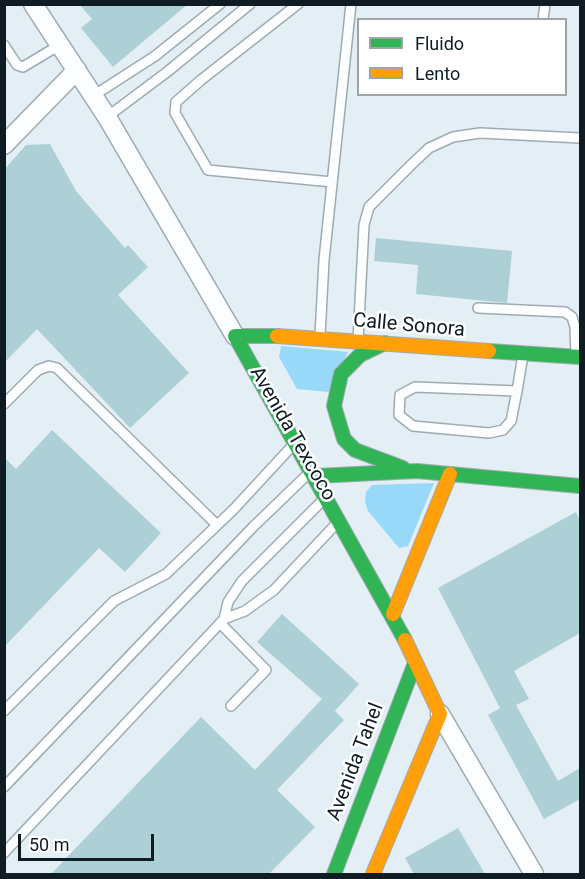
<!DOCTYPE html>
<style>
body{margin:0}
#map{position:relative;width:585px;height:879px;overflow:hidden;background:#e3eff5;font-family:Roboto,sans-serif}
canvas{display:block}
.frame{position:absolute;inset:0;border:6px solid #0f1c23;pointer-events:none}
.legend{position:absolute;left:357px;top:18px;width:210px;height:78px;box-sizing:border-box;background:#fff;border:2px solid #9fa4a7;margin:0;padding:8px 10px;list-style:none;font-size:18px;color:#0f1c23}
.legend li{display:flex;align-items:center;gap:12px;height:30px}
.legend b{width:30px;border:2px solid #9fa4a7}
.scale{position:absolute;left:18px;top:834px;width:136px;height:27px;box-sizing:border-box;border:3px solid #0f1c23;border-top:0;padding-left:8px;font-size:18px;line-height:21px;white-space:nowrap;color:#0f1c23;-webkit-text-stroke:4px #fff;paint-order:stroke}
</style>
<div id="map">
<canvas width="585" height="879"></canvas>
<div class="frame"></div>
<ul class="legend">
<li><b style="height:8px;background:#30b455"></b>Fluido</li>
<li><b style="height:8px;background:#ff9f0a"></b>Lento</li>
</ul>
<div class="scale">50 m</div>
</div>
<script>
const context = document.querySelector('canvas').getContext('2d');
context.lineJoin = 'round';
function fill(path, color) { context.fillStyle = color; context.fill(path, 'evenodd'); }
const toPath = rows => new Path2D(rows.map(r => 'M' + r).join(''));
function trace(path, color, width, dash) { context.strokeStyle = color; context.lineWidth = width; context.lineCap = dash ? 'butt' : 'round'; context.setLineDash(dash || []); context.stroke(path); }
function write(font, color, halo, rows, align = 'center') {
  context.font = font + ' Roboto,sans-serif'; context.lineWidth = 5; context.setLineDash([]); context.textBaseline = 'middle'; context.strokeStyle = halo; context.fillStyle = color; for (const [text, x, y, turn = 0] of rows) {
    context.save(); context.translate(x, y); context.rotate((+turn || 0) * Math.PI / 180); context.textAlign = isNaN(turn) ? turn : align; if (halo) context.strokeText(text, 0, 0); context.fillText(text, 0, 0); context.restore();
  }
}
fill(toPath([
 [281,346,348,352,329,392,297,389,279,357],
 [434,483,408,546,399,548,368,511,365,502,366,492,372,485]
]), '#98d9f9');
fill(toPath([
 [79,4,188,4,113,67,81,28,92,19],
 [50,144,76,191,125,248,128,245,148,267,118,295,189,373,130,428,37,329,4,363,4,170,26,145],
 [376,238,512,251,507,303,416,294,418,265,374,261],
 [52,430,161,533,125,572,99,548,4,647,4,457,16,469],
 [576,512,580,521,580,633,514,671,529,699,516,705,558,781,580,768,580,799,544,819,488,715,500,708,438,588],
 [282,614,359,684,335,711,344,720,277,790,315,827,269,874,51,874,201,717,255,770,322,699,257,642],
 [458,828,485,874,414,874,405,858]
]), '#adcfd6');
const lane = toPath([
 [298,4,201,80,176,102,175,113,208,170,332,182],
 [543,20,545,4],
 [4,45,17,65,23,67,58,46],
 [93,96,155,56,220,4],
 [107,117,167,72,250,4],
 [478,308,565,312,572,317,575,327,576,356],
 [320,336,324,260,351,4],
 [358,340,364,225,369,207,411,165,429,148,453,137,480,133,580,138],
 [517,391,415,387,400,395,399,415,413,426,489,433,503,430,511,421,517,391,523,355],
 [4,404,38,370,49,366,57,368,217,525],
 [224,619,228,602,242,581,325,498],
 [220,623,266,670,231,706],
 [4,711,114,601,166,574,234,509,294,444],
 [4,787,253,527,310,472],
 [4,853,224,619,245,611,274,590,337,523]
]);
const street = toPath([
 [33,4,107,117,235,336],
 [4,145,77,70],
 [440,714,534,874]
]);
const fast = toPath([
 [277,336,235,336,405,640],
 [385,343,360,355,341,374,334,406,344,439,355,450,403,468],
 [489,351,580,357],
 [316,476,417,471,580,486],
 [334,874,415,663]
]);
const slow = toPath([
 [277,336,489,351],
 [393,614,450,474],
 [373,874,440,714,405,640]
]);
trace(lane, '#9fabb1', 12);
trace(street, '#9fabb1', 21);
trace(fast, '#9fabb1', 16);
trace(slow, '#9fabb1', 16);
trace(lane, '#fbfdfe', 9);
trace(street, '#fbfdfe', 18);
trace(fast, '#30b455', 14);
trace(slow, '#ff9f0a', 14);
write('20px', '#0f1c23', '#fff', [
 ["Calle Sonora",409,326,5],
 ["Avenida Texcoco",292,434,60],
 ["Avenida Tahel",356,762,-69]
]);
</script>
